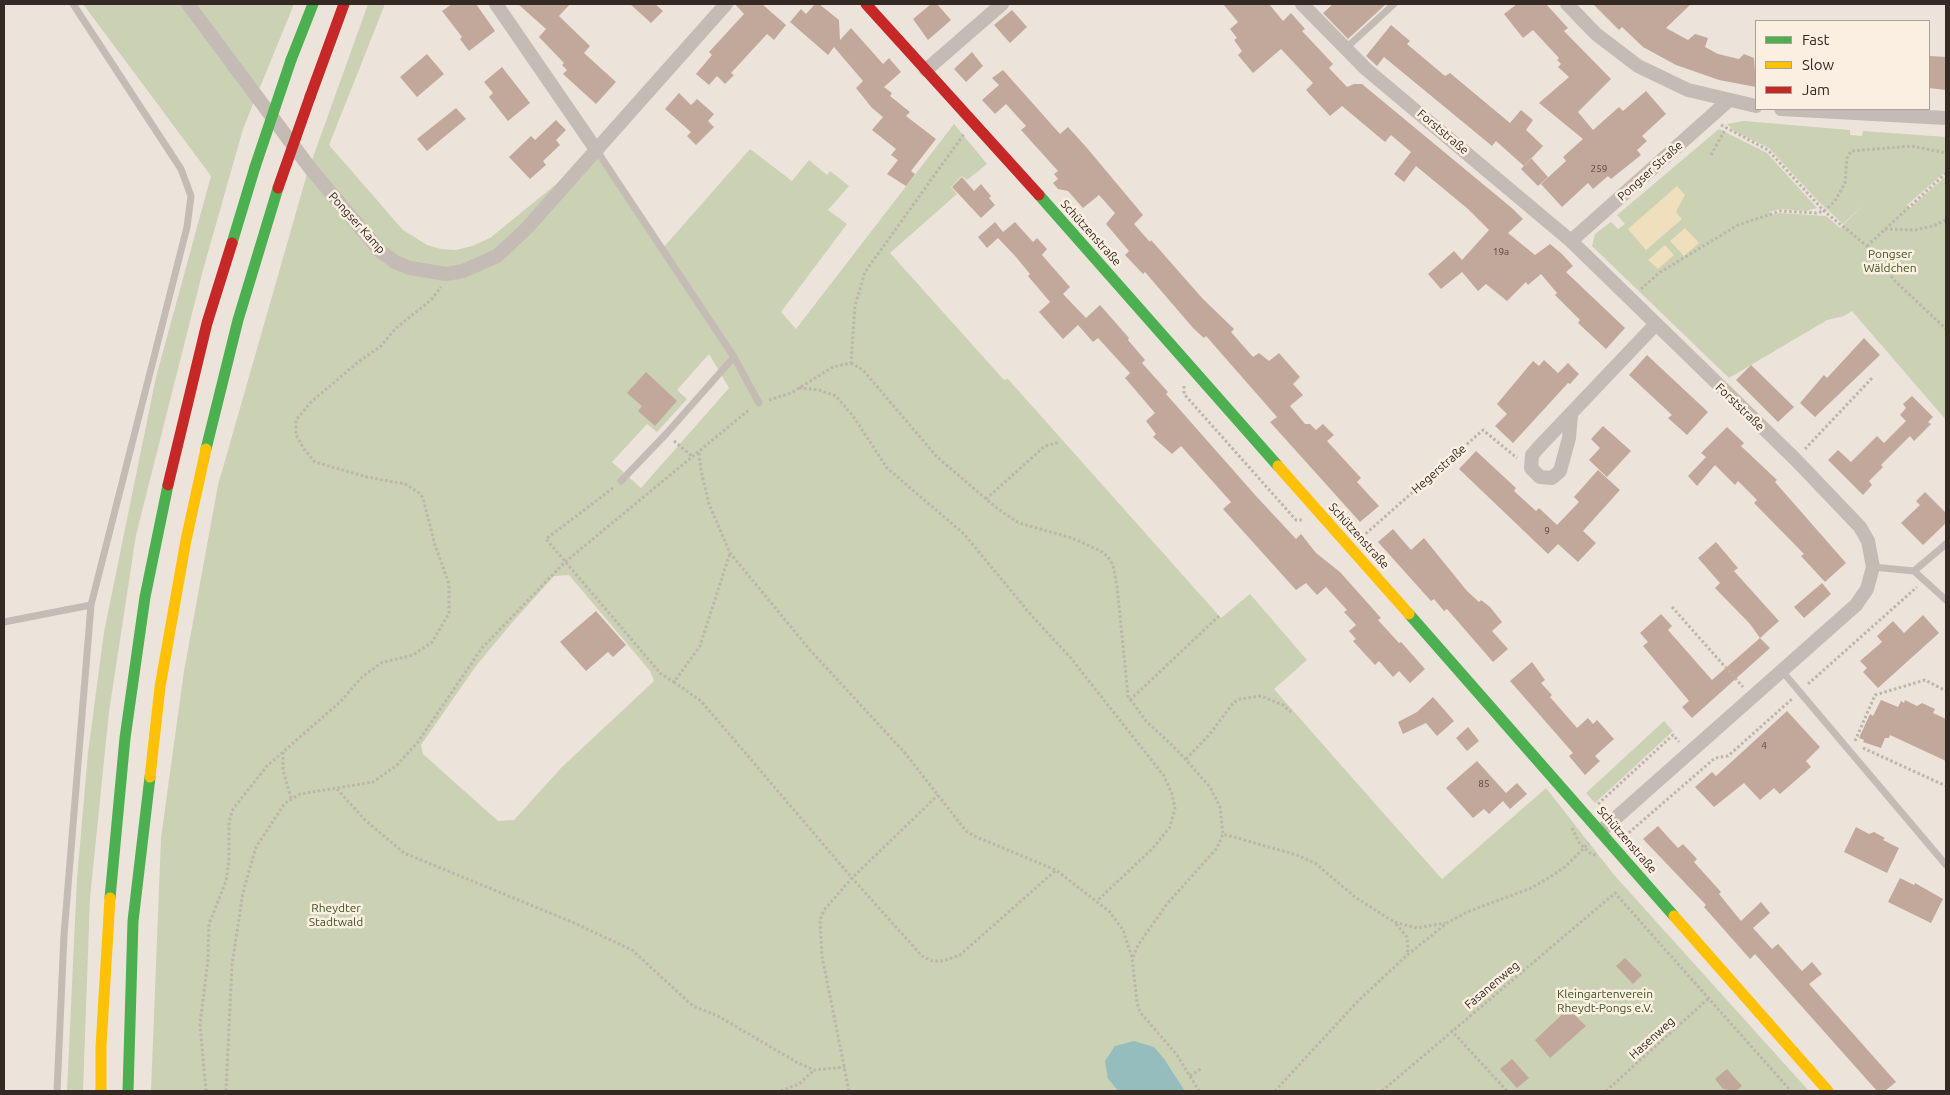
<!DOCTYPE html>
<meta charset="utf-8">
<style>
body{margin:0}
#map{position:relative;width:1950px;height:1095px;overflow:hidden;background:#ece4da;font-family:Ubuntu,sans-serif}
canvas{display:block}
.frame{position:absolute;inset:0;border:5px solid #342923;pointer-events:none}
.legend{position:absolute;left:1755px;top:20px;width:175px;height:90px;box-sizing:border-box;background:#faefe0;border:1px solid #aba094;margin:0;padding:6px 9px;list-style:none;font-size:15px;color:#342923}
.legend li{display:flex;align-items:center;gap:10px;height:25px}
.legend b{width:25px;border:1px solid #aba094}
</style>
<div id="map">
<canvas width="1950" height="1095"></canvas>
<div class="frame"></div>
<ul class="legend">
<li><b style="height:6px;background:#4caf50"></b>Fast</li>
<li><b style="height:6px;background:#ffc107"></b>Slow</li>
<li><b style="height:6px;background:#c62828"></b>Jam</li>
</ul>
</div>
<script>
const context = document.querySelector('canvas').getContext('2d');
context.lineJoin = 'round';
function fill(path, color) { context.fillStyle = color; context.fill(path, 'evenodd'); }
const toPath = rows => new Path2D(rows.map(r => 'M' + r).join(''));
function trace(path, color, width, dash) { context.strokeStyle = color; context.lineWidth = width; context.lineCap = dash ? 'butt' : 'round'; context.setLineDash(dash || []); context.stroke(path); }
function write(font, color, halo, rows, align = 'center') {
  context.font = font + ' Ubuntu,sans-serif'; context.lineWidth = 5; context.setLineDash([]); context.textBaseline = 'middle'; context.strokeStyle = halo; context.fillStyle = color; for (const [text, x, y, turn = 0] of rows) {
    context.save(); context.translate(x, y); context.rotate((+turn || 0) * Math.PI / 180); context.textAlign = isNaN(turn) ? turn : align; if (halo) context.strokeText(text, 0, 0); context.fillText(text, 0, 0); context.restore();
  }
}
fill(toPath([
 [83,4,294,4,243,129,203,270,136,535,109,712,90,898,83,1091,67,1091,77,879,88,753,104,632,156,377,211,176],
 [368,4,385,4,329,145,403,230,427,245,441,249,456,250,472,246,490,238,597,151,663,248,750,149,792,181,809,160,827,175,830,171,849,186,828,210,847,224,781,312,796,329,954,124,987,164,967,180,962,176,951,187,957,194,890,253,1004,380,1008,379,1221,618,1250,594,1307,660,1274,689,1393,824,1442,879,1546,788,1615,876,1809,1091,1185,1091,1165,1060,1108,1079,1118,1091,151,1091,161,838,184,671,218,485,307,174],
 [709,354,729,388,641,488,612,462,647,424,657,432,687,399,677,390],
 [569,575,650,671,654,681,561,768,514,820,498,821,423,754,421,745,476,666,510,625,554,576],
 [1744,121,1850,130,1850,135,1862,136,1863,131,1946,137,1946,171,1907,205,1910,208,1946,176,1946,420,1852,311,1844,316,1827,320,1729,378,1592,246,1595,234,1611,222,1618,229,1625,224,1617,215,1719,129,1767,153,1817,208,1806,211,1780,209,1769,212,1771,215,1780,213,1826,216,1840,228,1864,204,1843,224,1817,200,1769,148,1734,131,1727,124],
 [1664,721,1673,731,1595,803,1586,793]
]), '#cbd1b3');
fill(toPath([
 [1677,186,1685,195,1676,212,1682,219,1646,250,1628,229],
 [1685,228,1699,243,1684,256,1670,241],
 [1665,245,1674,255,1658,269,1648,260]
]), '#f0dfbd');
fill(toPath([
 [1134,1041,1154,1047,1165,1060,1185,1091,1118,1091,1108,1079,1105,1061,1115,1046]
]), '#95bdbe');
fill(toPath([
 [452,4,476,4,495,31,469,51,460,39,462,37,442,11],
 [518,4,570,4,559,16,590,46,584,53,616,82,596,104,563,74,567,70,562,65,564,63,539,37,546,29],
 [630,4,655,4,663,11,651,23],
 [735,4,762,4,786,25,774,40,767,34,731,73,734,75,725,84,717,76,709,85,696,74,712,55,709,52,744,14],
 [815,4,819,4,839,20,840,40,851,28,883,64,889,58,901,72,884,87,892,93,890,96,910,112,906,116,936,139,911,171,915,174,906,186,887,174,898,160,891,155,896,149,872,130,883,117,872,108,856,88,863,81,834,47,828,55,790,22,801,9,806,14],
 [931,4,937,4,951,20,928,40,913,19],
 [1223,4,1269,4,1283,21,1291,13,1305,29,1302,31,1333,64,1329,68,1347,87,1354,84,1362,84,1513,209,1523,219,1508,233,1535,255,1550,244,1562,254,1573,266,1566,272,1625,328,1606,349,1578,323,1580,320,1555,295,1557,293,1541,274,1528,285,1526,282,1507,301,1486,284,1478,291,1462,272,1441,289,1428,274,1454,251,1462,260,1489,230,1468,209,1416,166,1404,182,1394,174,1411,152,1391,135,1385,142,1342,106,1330,116,1306,90,1313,83,1281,49,1253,73,1238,55,1242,51,1234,40,1237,38,1230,29,1238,22],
 [1333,4,1386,4,1348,39,1323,13],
 [1517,4,1546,4,1568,28,1564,31,1611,79,1578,112,1593,130,1619,107,1623,111,1646,91,1666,114,1642,136,1647,141,1637,150,1641,155,1611,179,1608,176,1593,189,1588,183,1562,207,1541,184,1566,161,1563,157,1583,139,1539,103,1569,77,1558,67,1561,64,1557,60,1559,58,1533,30,1523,38,1504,14],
 [1593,4,1691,4,1666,28,1688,40,1695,34,1708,38,1705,47,1718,54,1739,59,1744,54,1754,58,1756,87,1719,80,1676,65,1643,47,1622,27,1619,30],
 [1012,10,1027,27,1010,43,994,25],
 [1391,25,1410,41,1407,44,1445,76,1450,73,1510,123,1521,110,1533,120,1526,130,1543,146,1524,166,1496,141,1492,146,1384,57,1377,66,1366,56],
 [972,52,983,66,966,82,954,69],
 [427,54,444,74,417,97,400,77],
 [1929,56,1946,57,1946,90,1929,88],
 [502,67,530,103,508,121,489,97,493,93,484,82],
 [1003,70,1060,134,1068,127,1087,148,1143,215,1134,224,1150,242,1151,240,1202,298,1234,329,1231,332,1253,357,1259,353,1269,361,1279,353,1300,377,1293,384,1303,395,1290,406,1305,424,1310,424,1316,430,1323,424,1334,435,1327,441,1361,478,1357,482,1379,506,1360,522,1270,422,1277,417,1206,336,1204,338,1193,328,1145,272,1143,274,1125,255,1129,251,1106,224,1115,213,1099,195,1083,208,1068,191,1058,189,1053,183,1058,179,1054,174,1058,171,1021,130,1026,126,1006,104,995,114,982,100,999,85,992,78],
 [679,93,691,105,697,99,714,114,708,121,714,127,696,145,687,136,691,132,665,109],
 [456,108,466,119,427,151,417,139],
 [556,120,566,130,556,140,560,145,543,161,546,165,530,179,509,157,531,136,535,140],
 [1531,158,1548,177,1538,186,1521,169],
 [962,177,974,191,981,184,991,196,989,198,995,205,981,218,952,187],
 [995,222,1003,232,1015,222,1033,242,1037,238,1047,249,1042,255,1070,287,1063,294,1086,318,1100,305,1129,338,1128,340,1145,360,1142,363,1168,392,1166,394,1256,496,1296,539,1301,534,1316,553,1340,572,1381,618,1378,620,1399,643,1401,642,1425,669,1410,683,1399,671,1393,677,1379,661,1375,665,1353,641,1356,639,1349,631,1356,625,1344,612,1347,610,1326,587,1317,595,1306,583,1296,590,1223,509,1231,502,1181,446,1172,454,1153,437,1156,434,1146,421,1155,413,1125,378,1130,373,1098,338,1093,342,1078,325,1063,339,1039,312,1050,302,1028,276,1030,274,1016,257,998,238,987,248,978,237],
 [1864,338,1880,355,1815,417,1800,403,1824,375,1827,378],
 [1647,355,1708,412,1687,435,1668,418,1672,415,1629,375],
 [1544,360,1558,373,1568,363,1579,374,1570,384,1568,383,1513,443,1495,426,1507,414,1497,404,1533,361,1539,366],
 [1751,365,1794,407,1778,422,1736,380],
 [646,372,677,401,655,426,638,411,642,406,627,393],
 [1912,396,1933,417,1928,422,1931,424,1914,441,1910,436,1881,465,1883,467,1869,481,1872,485,1863,495,1828,460,1838,450,1851,462,1877,436,1884,443,1906,421,1900,415,1906,408,1903,404],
 [1603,426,1631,451,1607,477,1589,460,1600,448,1591,439],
 [1727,427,1744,443,1741,446,1777,480,1775,482,1846,563,1825,582,1801,556,1804,554,1754,503,1757,500,1738,481,1735,485,1715,465,1697,486,1688,476,1706,457,1701,453],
 [1476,451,1516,488,1514,491,1536,511,1539,508,1557,525,1579,502,1574,497,1598,470,1620,490,1583,531,1596,543,1578,562,1558,544,1548,554,1459,469],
 [1925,492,1946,513,1946,523,1923,545,1901,523,1920,505,1916,501],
 [1393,529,1411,550,1424,538,1467,591,1479,602,1481,600,1490,607,1502,622,1492,631,1508,649,1493,662,1447,609,1444,611,1434,599,1431,601,1378,542],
 [1716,542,1738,568,1734,571,1779,621,1760,638,1750,624,1715,588,1720,583,1698,558],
 [1822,583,1831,594,1804,618,1794,607],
 [596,611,626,645,613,657,608,652,586,671,560,642],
 [1661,614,1672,626,1668,630,1712,680,1760,638,1770,648,1692,718,1682,707,1689,701,1643,646,1648,642,1640,633],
 [1923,615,1939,633,1878,688,1863,672,1867,668,1860,661,1882,642,1877,636,1893,621,1904,633],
 [1532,662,1545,680,1541,683,1552,695,1550,697,1577,728,1588,718,1593,724,1597,720,1614,739,1595,756,1600,761,1585,775,1569,756,1573,753,1510,681],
 [1433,697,1454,721,1437,736,1426,723,1403,734,1398,722,1417,712],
 [1881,700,1898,707,1901,701,1904,703,1905,700,1917,706,1922,703,1935,709,1933,713,1946,719,1946,761,1890,735,1889,738,1885,738,1881,748,1863,742,1864,740,1859,738,1870,714,1873,716],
 [1787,711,1820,747,1806,761,1811,767,1780,794,1774,788,1760,800,1744,783,1714,807,1695,787,1712,772,1716,776],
 [1468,727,1479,741,1467,751,1456,738],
 [1477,761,1506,793,1517,783,1527,794,1510,809,1503,801,1489,814,1484,809,1473,818,1446,788],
 [1658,826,1678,848,1683,844,1697,859,1694,862,1721,892,1719,894,1741,921,1761,902,1770,913,1753,928,1772,949,1778,944,1802,971,1812,962,1822,974,1809,984,1896,1082,1885,1091,1877,1091,1755,954,1750,959,1704,907,1706,905,1643,839],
 [1856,827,1869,834,1874,832,1885,838,1883,840,1899,848,1887,873,1844,852],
 [1900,878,1914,885,1915,883,1943,899,1931,923,1888,902],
 [1625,958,1642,975,1633,984,1616,966],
 [1568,1009,1586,1026,1550,1058,1535,1040],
 [1512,1059,1529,1078,1517,1088,1500,1069],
 [1727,1069,1742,1086,1736,1091,1723,1089,1715,1079]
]), '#c1a89a');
trace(toPath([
 [1721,125,1768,150,1824,211,1867,246,1895,281,1946,329],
 [1711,155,1726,128],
 [1885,229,1915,230,1933,226,1946,220],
 [1867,246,1946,173],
 [1641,289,1659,273,1738,225,1780,211,1816,213,1824,211,1835,201,1845,183,1847,158,1851,151,1912,146,1946,153],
 [851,363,863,370,937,457,998,509,1019,523,1072,538,1101,551,1108,557,1113,565,1117,586,1128,696,1146,721,1178,751,1210,787,1220,807,1223,834],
 [1184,386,1184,394,1296,520,1303,520],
 [799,388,819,390,836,396,853,416,887,468,964,534,1032,616,1070,657,1164,776,1172,794,1175,808,1170,827,1153,848,1097,901],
 [769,400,791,393,833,367,851,363,855,306,865,272,964,134],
 [674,441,693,457],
 [1805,449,1873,377],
 [699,453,701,471,709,504,730,553,810,650,905,753,966,831,974,836,1056,870,1110,912,1123,930,1132,957,1137,1003,1140,1012,1177,1055,1199,1091],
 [613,488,546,539,661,674,674,682,700,646,730,553],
 [986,499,1045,446,1060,442],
 [1362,537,1483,430,1517,458],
 [1672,607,1743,687],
 [674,682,701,701,852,878,922,956,932,961,943,961,960,955,1056,870],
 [1808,684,1917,587],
 [1130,700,1219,616],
 [1855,741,1875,695,1925,680,1946,691],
 [1863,748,1946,786],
 [283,752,283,770,291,798],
 [1186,759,1210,734,1234,702,1240,699,1261,696,1283,705,1291,712],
 [337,789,365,820,404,853,572,922,632,950,693,1006,718,1016,798,1063,814,1070,845,1067],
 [1598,804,1673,735,1679,742],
 [1572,828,1580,844,1590,853,1597,856],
 [1625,836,1715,758,1728,756,1792,699],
 [1396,924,1407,937,1408,950,1406,955],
 [1133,957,1138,945,1167,904,1217,848,1223,834,1297,855,1315,863,1355,897,1394,922,1417,928,1445,923],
 [1451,1030,1507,1091],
 [1190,1076,1202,1068],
 [206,1091,200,1024,208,960,209,924,226,881,229,861,229,822,233,809,267,766,341,701,362,677,381,663,413,655,432,642,449,613,449,584,435,545,423,498,418,492,405,484,367,477,315,462,304,449,296,435,296,420,311,402,357,363,381,346,396,328,431,300,441,287],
 [226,1091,232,965,243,892,256,847,285,803,300,794,373,782,397,765,417,743,482,648,565,562,750,409],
 [781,1091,799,1084,814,1070],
 [849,1091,822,956,820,920,824,910,852,878,938,795],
 [1275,1091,1357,1002,1406,956,1447,923,1467,912,1531,888,1547,879,1565,867,1589,843],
 [1382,1091,1615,893,1791,1091],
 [1606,1091,1709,998]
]), '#bcb4ad', 3, [2.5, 2.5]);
trace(toPath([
 [1345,49,1394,4],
 [597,151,734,357,759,403],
 [621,481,666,434,734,357],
 [1873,567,1914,571,1946,544],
 [1914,571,1946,600],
 [4,622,91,605],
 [1782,671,1946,865],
 [57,1091,64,935,91,605,187,227,191,196,181,169,73,4]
]), '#c4bcb4', 7);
trace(toPath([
 [188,4,310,168,380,251,395,262,410,268,446,274,463,271,497,256,526,229,726,4],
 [496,4,597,151],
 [1302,4,1366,69,1571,241,1795,459,1860,527,1868,541,1873,567,1867,589,1856,605,1601,831],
 [1567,4,1596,34,1638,66,1688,90,1756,106],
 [926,70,1002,4],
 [1781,109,1946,118],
 [1571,241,1728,101],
 [1571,415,1569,438,1560,471,1552,478,1540,477,1531,468,1532,455,1538,448,1655,325]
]), '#c4bcb4', 14);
trace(toPath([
 [291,60,313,4],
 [1039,195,1278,466],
 [232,243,255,167],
 [206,449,238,320,278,188],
 [1409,614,1674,916],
 [110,898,125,738,145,597,168,485],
 [128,1091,133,921,150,777]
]), '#4caf50', 11);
trace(toPath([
 [1278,466,1409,614],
 [150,777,160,687,186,540,206,449],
 [1674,916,1828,1091],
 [101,1091,101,1047,110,898]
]), '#ffc107', 11);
trace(toPath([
 [866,4,1039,195],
 [310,97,344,4],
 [168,485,207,323,232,243]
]), '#c62828', 11);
trace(toPath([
 [255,167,291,60]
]), '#4caf50', 11);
trace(toPath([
 [278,188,310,97]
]), '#c62828', 11);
write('10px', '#574941', null, [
 ["259",1599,169],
 ["19a",1501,252],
 ["9",1547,531],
 ["4",1764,746],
 ["85",1484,784]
]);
write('12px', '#342923', '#faefe0', [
 ["Forststraße",1443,132,40],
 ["Pongser Straße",1650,171,-42],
 ["Pongser Kamp",357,223,48],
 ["Schützenstraße",1091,233,48],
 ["Forststraße",1740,407,44],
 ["Hegerstraße",1439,469,-41],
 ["Schützenstraße",1359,536,48],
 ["Schützenstraße",1627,840,49],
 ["Fasanenweg",1492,985,-40],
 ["Hasenweg",1652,1038,-42]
]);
write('12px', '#415425', '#faefe0', [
 ["Pongser",1890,254],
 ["Wäldchen",1890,268],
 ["Rheydter",336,908],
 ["Stadtwald",336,922],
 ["Kleingartenverein",1605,994],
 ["Rheydt-Pongs e.V.",1605,1008]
]);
</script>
